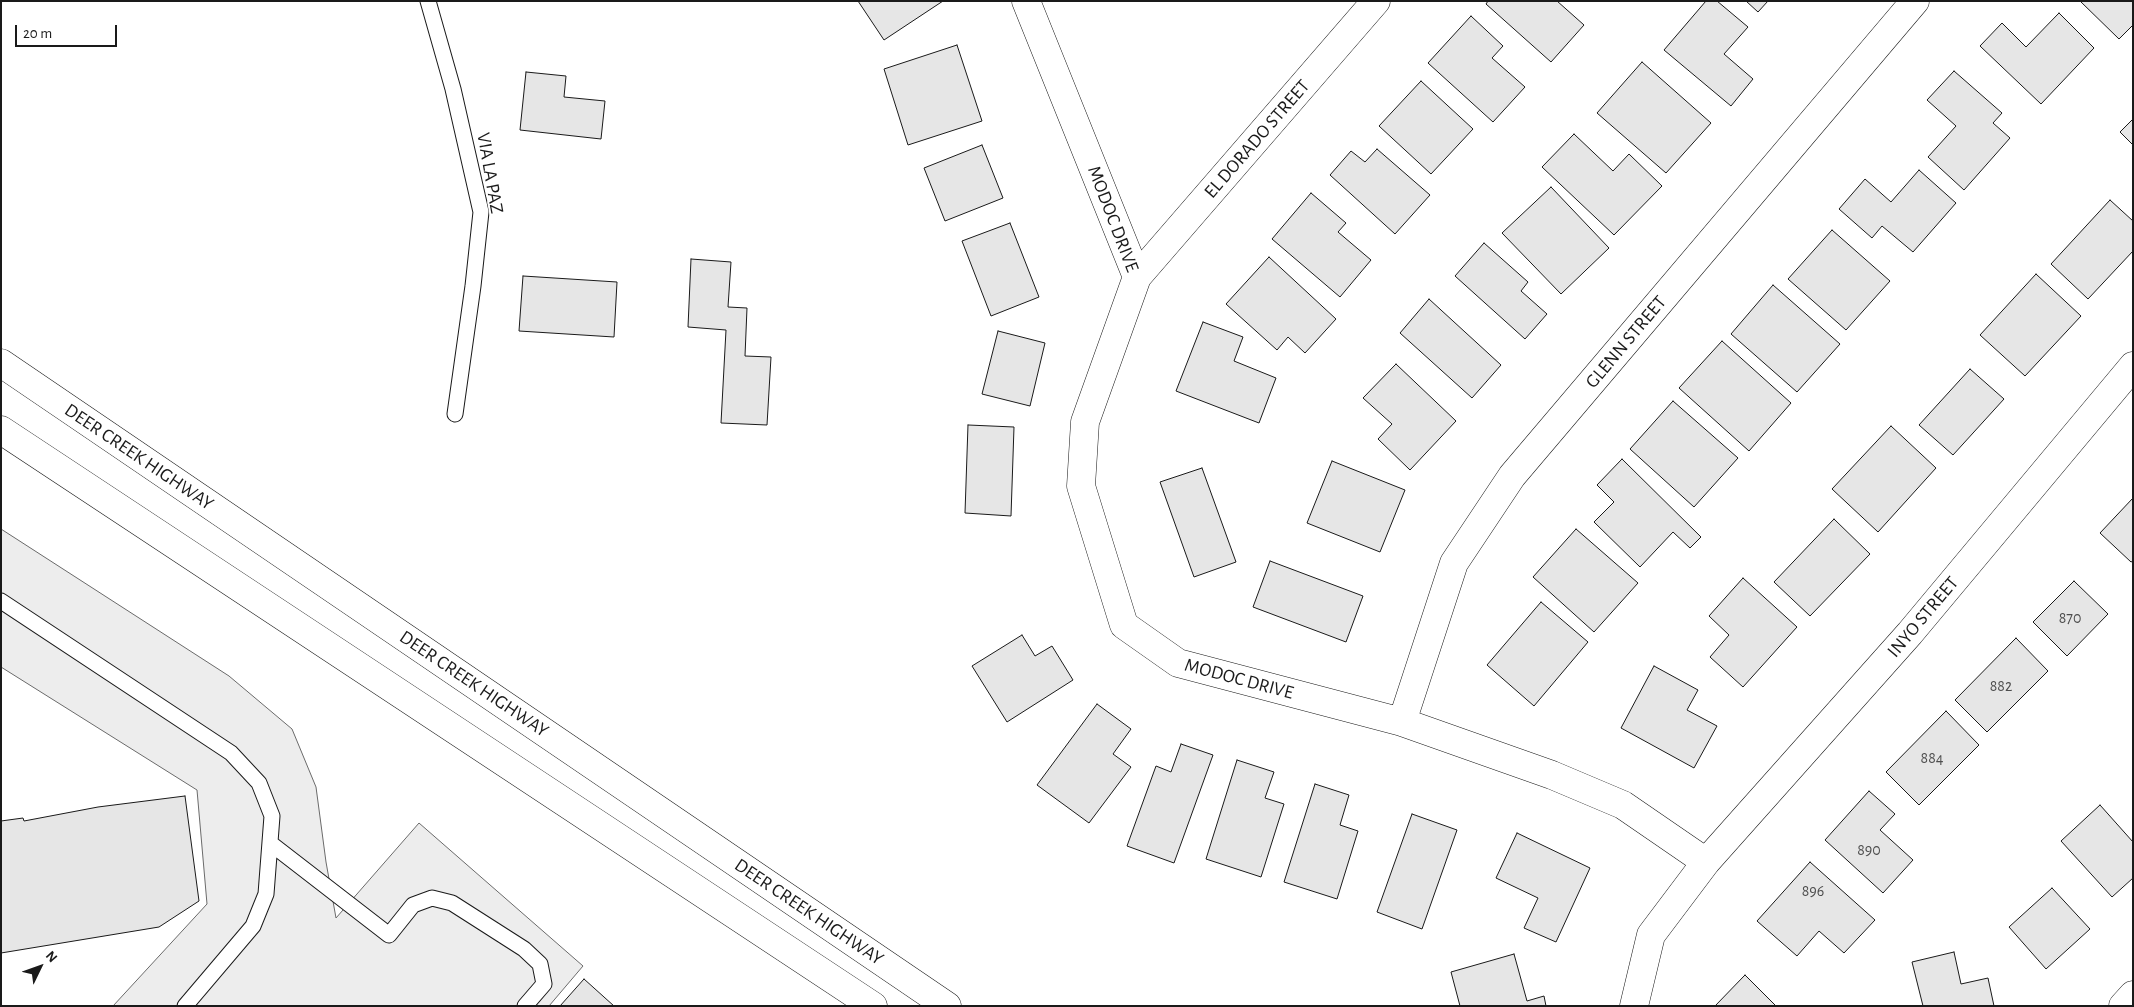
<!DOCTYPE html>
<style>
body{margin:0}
#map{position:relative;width:2134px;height:1007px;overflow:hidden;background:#fff;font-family:"Alegreya Sans",sans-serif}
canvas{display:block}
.frame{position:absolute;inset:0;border:2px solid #1a1a1a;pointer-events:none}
.north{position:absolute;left:15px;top:942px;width:50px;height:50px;-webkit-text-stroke:4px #fff;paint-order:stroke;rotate:48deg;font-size:14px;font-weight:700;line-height:20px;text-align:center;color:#1a1a1a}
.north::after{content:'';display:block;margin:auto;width:18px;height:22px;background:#1a1a1a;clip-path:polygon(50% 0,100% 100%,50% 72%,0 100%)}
.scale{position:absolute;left:15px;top:25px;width:102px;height:22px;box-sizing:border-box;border:2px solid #1a1a1a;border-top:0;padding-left:6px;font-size:15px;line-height:18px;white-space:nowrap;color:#1a1a1a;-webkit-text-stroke:4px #fff;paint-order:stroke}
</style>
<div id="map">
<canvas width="2134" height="1007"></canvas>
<div class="frame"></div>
<div class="north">N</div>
<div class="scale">20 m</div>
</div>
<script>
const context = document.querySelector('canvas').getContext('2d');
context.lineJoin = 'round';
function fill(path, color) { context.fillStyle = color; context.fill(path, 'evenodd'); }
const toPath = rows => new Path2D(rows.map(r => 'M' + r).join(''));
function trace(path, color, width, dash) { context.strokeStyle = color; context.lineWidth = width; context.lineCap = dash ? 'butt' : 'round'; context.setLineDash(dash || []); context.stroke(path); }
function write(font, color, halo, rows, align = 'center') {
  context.font = font + ' "Alegreya Sans",sans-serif'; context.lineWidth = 4; context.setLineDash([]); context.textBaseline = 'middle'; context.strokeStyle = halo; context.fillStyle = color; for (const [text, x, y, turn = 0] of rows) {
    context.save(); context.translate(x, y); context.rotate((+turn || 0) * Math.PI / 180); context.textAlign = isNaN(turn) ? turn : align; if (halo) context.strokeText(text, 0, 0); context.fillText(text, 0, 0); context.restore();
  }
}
const built = toPath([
 [1,529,229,676,292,729,316,787,326,862,336,918,419,823,583,966,549,1006,113,1006,207,904,197,790,1,667,1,529]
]);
fill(built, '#ededed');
trace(built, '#6a6a6a', 1);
const building = toPath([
 [858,1,943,1,884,40,858,1],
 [1488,1,1557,1,1584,25,1551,62,1486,4,1488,1],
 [1706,1,1717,1,1748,27,1724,54,1753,79,1731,106,1664,50,1706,1],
 [1746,1,1768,1,1758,12,1746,1],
 [2080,1,2133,1,2133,25,2119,39,2080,1],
 [2059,13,2094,48,2041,104,1980,46,2002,23,2026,47,2059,13],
 [1471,16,1503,46,1492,58,1525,87,1493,122,1428,63,1471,16],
 [957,45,982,121,908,145,884,69,957,45],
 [1642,62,1711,123,1666,173,1597,113,1642,62],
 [1954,71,2002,113,1993,123,2010,138,1964,190,1928,157,1956,126,1927,100,1954,71],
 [526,72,566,76,564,97,605,101,601,139,520,130,526,72],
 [1421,81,1473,129,1431,174,1379,126,1421,81],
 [2133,119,2133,145,2120,132,2133,119],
 [1574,134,1613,171,1629,154,1662,186,1614,235,1542,167,1574,134],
 [982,145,1003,198,945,221,924,168,982,145],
 [1377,149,1430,195,1395,234,1330,175,1351,151,1365,162,1377,149],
 [1919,170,1956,203,1913,252,1882,226,1872,238,1839,209,1865,179,1891,202,1919,170],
 [1551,187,1609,248,1561,294,1502,233,1551,187],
 [1311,193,1346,223,1338,232,1371,260,1340,297,1272,239,1311,193],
 [2110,200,2133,221,2133,251,2088,299,2051,264,2110,200],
 [1010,223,1039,297,991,316,962,241,1010,223],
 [1832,230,1890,281,1846,330,1788,279,1832,230],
 [1484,243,1528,282,1521,291,1547,314,1525,339,1455,276,1484,243],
 [1269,257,1336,319,1305,353,1288,337,1277,350,1226,304,1269,257],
 [691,259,731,262,728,307,747,308,745,356,771,357,767,425,721,423,726,330,688,327,691,259],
 [2036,274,2081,316,2025,376,1980,335,2036,274],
 [523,276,617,282,614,337,519,331,523,276],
 [1773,285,1840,344,1797,392,1731,334,1773,285],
 [1429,299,1501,365,1472,398,1400,333,1429,299],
 [1203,322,1243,337,1234,361,1276,378,1259,423,1176,391,1203,322],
 [998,331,1045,343,1030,406,982,394,998,331],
 [1722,341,1791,403,1749,451,1679,388,1722,341],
 [1396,364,1456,421,1410,470,1378,439,1392,424,1363,398,1396,364],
 [1970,369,2004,399,1953,455,1919,425,1970,369],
 [1673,401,1738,458,1694,507,1630,449,1673,401],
 [968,425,1014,427,1011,516,965,513,968,425],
 [1891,426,1936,468,1878,532,1832,489,1891,426],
 [1622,459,1701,537,1690,548,1673,532,1640,567,1594,522,1614,502,1597,485,1622,459],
 [1332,461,1405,490,1380,552,1307,523,1332,461],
 [1202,468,1236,562,1194,577,1160,482,1202,468],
 [2133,498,2133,561,2131,562,2100,533,2133,498],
 [1834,519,1870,554,1810,616,1774,582,1834,519],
 [1576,529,1638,583,1594,632,1533,577,1576,529],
 [1270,561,1363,596,1346,642,1253,607,1270,561],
 [1743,578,1797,627,1743,687,1710,657,1729,635,1709,616,1743,578],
 [2074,581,2108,614,2067,656,2033,622,2074,581],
 [1541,602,1588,642,1534,706,1487,665,1541,602],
 [1022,635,1035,656,1052,646,1073,680,1007,722,972,666,1022,635],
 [2016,638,2048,671,1987,732,1955,700,2016,638],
 [1654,666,1698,690,1687,710,1717,726,1694,768,1621,728,1654,666],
 [1097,704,1131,729,1113,754,1131,767,1089,823,1037,785,1097,704],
 [1946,711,1979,745,1919,805,1886,772,1946,711],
 [1181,744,1213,755,1174,863,1127,846,1156,766,1171,772,1181,744],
 [1237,760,1274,772,1265,798,1284,804,1261,877,1206,859,1237,760],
 [1315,784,1349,795,1340,825,1358,831,1337,899,1284,882,1315,784],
 [1869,791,1895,814,1880,830,1913,860,1883,893,1825,840,1869,791],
 [185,796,199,901,159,927,1,953,1,821,23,818,24,821,98,807,185,796],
 [2100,805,2133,842,2133,878,2112,897,2061,841,2100,805],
 [1412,814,1457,830,1422,929,1377,912,1412,814],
 [1517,833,1590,868,1556,942,1524,928,1538,898,1496,878,1517,833],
 [1810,862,1875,920,1844,953,1819,931,1797,956,1757,921,1810,862],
 [2052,888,2090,929,2046,969,2009,927,2052,888],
 [1954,952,1961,984,1988,978,1994,1006,1923,1006,1912,962,1954,952],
 [1514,954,1527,1001,1544,996,1546,1006,1460,1006,1451,972,1514,954],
 [1745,975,1776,1006,1715,1006,1745,975],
 [584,979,614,1006,560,1006,584,979]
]);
fill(building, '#e6e6e6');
trace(building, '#1a1a1a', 1);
const service = toPath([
 [428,1,453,89,481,212,473,286,455,414],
 [1,601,231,753,259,783,272,816,266,894,253,926,185,1006],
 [270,843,389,935,413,905,432,898,452,903,524,949,540,964,544,984,525,1006]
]);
const minor = toPath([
 [1026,1,1137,277,1085,422,1081,486,1124,625,1178,663,1402,722,1552,775,1623,805,1706,862],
 [1137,277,1376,1],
 [1402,722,1454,563,1512,476,1915,1],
 [1634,1006,1651,935,1706,862,1910,633,2133,366],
 [2123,1006,2133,995]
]);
const primary = toPath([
 [1,363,947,1006],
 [1,430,873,1006]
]);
trace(service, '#1a1a1a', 17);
trace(minor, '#1a1a1a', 29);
trace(primary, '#1a1a1a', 29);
trace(service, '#fff', 15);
trace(minor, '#fff', 28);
trace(primary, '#fff', 28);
write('16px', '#4d4d4d', null, [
 ["870",2070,618],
 ["882",2001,686],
 ["884",1932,758],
 ["890",1869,850],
 ["896",1813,891]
]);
write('19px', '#1a1a1a', '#fff', [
 ["EL DORADO STREET",1257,139,-49],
 ["VIA LA PAZ",490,173,80],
 ["MODOC DRIVE",1113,219,69],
 ["GLENN STREET",1626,342,-50],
 ["DEER CREEK HIGHWAY",139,457,34],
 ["INYO STREET",1923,617,-50],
 ["MODOC DRIVE",1239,679,15],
 ["DEER CREEK HIGHWAY",474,684,34],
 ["DEER CREEK HIGHWAY",809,912,34]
]);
</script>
